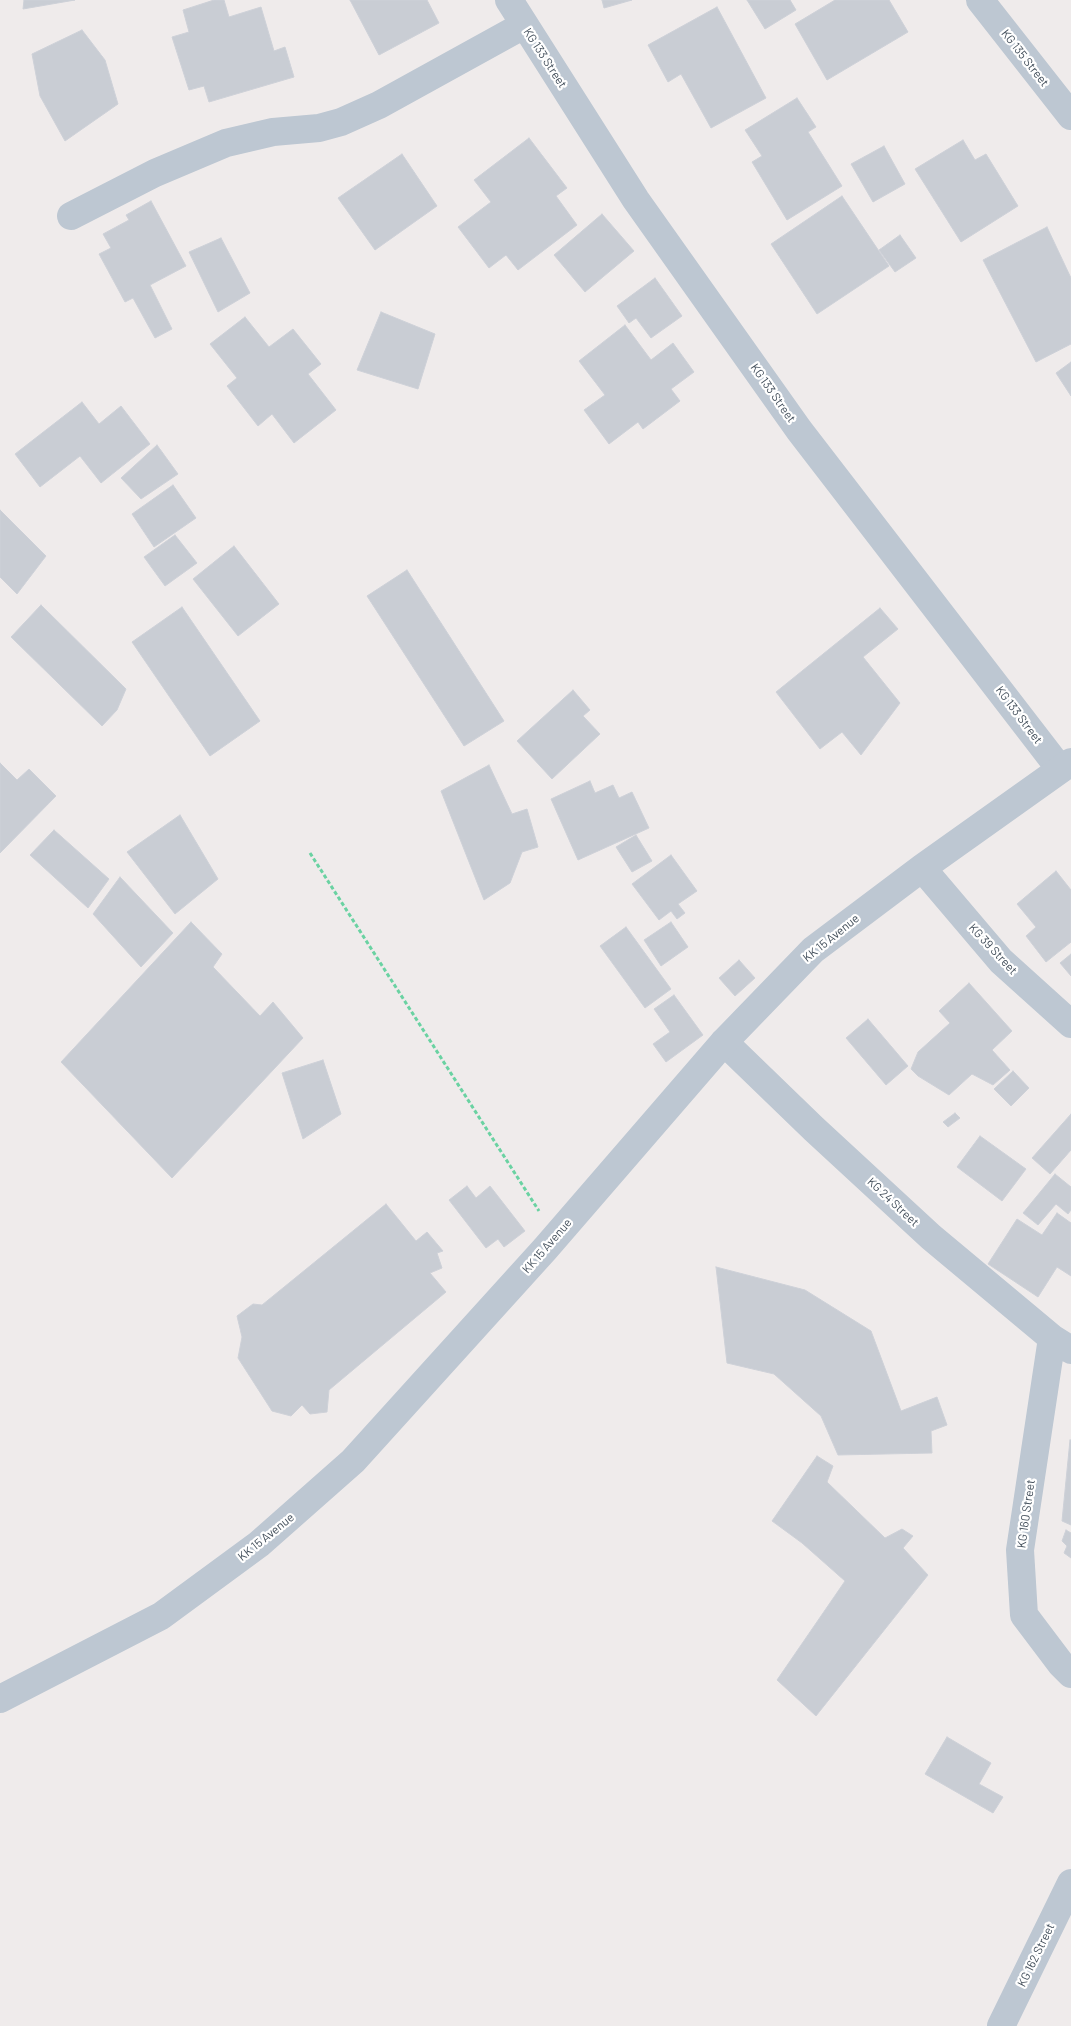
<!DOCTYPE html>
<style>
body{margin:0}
canvas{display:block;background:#efebeb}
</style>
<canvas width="1071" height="2026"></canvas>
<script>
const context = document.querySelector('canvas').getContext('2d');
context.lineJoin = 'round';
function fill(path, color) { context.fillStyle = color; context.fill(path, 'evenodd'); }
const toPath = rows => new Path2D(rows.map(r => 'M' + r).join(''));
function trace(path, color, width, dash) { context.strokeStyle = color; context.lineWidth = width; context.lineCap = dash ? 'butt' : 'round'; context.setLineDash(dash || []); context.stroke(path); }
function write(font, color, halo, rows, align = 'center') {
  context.font = font + ' Barlow,sans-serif'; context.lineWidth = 4.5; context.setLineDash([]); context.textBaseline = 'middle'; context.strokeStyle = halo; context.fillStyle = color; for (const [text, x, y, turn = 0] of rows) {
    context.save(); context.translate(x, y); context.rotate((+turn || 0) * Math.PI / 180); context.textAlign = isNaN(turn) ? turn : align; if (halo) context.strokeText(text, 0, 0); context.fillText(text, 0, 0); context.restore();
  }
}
const building = toPath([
 [24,0,75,0,23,9,24,0],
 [214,0,224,0,229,17,261,7,274,51,285,47,294,77,209,102,204,86,189,90,172,37,189,32,183,10,214,0],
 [350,0,427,0,439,23,379,55,350,0],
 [602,0,632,0,604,8,602,0],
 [747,0,790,0,796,10,765,29,747,0],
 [835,0,889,0,908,32,827,80,795,24,835,0],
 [717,7,766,98,711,128,681,74,668,82,648,45,717,7],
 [82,30,105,60,118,104,65,141,40,96,32,54,82,30],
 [797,98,816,127,808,132,842,186,787,220,752,162,762,156,745,130,797,98],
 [529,138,567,188,556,196,577,225,518,270,506,255,489,268,458,227,491,202,474,180,529,138],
 [963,140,975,160,986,154,1018,206,961,242,915,169,963,140],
 [884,146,905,184,873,202,851,164,884,146],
 [402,154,437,206,375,250,338,198,402,154],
 [842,196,889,266,817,314,771,244,842,196],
 [151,201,186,266,150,285,172,329,155,338,133,298,125,302,99,254,111,248,103,234,129,220,126,215,151,201],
 [602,214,634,251,585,292,554,255,602,214],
 [1047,227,1071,278,1071,344,1036,362,983,260,1047,227],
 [900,235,916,258,895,272,879,250,900,235],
 [221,238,250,293,218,312,189,252,221,238],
 [655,278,682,316,651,338,636,318,629,323,617,306,655,278],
 [381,312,435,334,418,389,357,370,381,312],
 [245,317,269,347,293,329,321,364,308,374,336,410,294,443,272,414,258,426,227,386,237,378,210,344,245,317],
 [625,325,651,360,673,343,694,372,671,389,680,401,643,429,638,422,609,444,584,410,605,395,579,361,625,325],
 [1071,362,1071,396,1056,373,1071,362],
 [82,402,99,424,121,406,150,444,101,483,80,456,40,487,15,454,82,402],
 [157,445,178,474,141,499,121,478,157,445],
 [173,485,196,518,154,547,132,514,173,485],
 [0,510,46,556,17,594,0,577,0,510],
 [175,535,197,563,165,586,144,557,175,535],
 [234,546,279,604,238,636,193,579,234,546],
 [407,570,504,721,464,746,367,596,407,570],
 [41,605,126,689,117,710,102,726,11,637,41,605],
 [182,607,260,721,210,756,132,642,182,607],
 [880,608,898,629,863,657,900,703,861,755,842,732,820,749,776,692,880,608],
 [573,690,590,710,583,716,600,734,552,779,517,741,573,690],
 [0,763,17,780,29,769,56,796,0,853,0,763],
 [489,765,512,814,527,809,538,847,522,852,510,883,484,900,441,791,489,765],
 [590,781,595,793,613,785,619,798,632,792,649,828,578,860,551,799,590,781],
 [180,815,218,879,175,914,127,852,180,815],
 [54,830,109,879,88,908,30,855,54,830],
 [636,835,652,861,632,872,616,847,636,835],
 [671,855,697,891,678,904,685,913,677,919,671,911,659,920,632,884,671,855],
 [1056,871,1071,890,1071,942,1046,962,1026,936,1036,927,1017,904,1056,871],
 [120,877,173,933,141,967,93,914,120,877],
 [191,922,222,954,213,967,260,1016,273,1002,303,1038,172,1178,61,1062,191,922],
 [671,922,688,947,661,966,644,940,671,922],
 [626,927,671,989,645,1008,600,946,626,927],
 [1071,954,1071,976,1060,963,1071,954],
 [739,960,755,978,735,996,719,978,739,960],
 [969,983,1012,1031,992,1050,1010,1070,993,1085,972,1074,949,1095,918,1076,911,1069,918,1052,950,1023,939,1011,969,983],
 [674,995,703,1035,666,1062,653,1044,670,1032,654,1009,674,995],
 [868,1019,908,1066,886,1085,846,1038,868,1019],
 [323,1060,341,1114,303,1139,282,1073,323,1060],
 [1013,1071,1029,1088,1011,1106,994,1089,1013,1071],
 [955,1113,960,1118,948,1127,943,1122,955,1113],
 [1071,1114,1071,1150,1050,1174,1032,1158,1071,1114],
 [980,1136,1026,1169,1002,1201,957,1167,980,1136],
 [1055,1174,1071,1187,1071,1210,1068,1214,1056,1204,1038,1225,1023,1213,1055,1174],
 [467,1186,476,1198,490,1186,525,1231,504,1247,498,1239,486,1248,449,1200,467,1186],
 [386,1204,416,1241,427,1232,443,1251,437,1253,442,1268,430,1273,446,1292,329,1390,327,1412,310,1414,302,1405,291,1416,272,1411,238,1358,242,1337,237,1316,253,1304,262,1305,386,1204],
 [1057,1213,1071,1223,1071,1276,1057,1267,1038,1297,988,1264,1017,1219,1042,1235,1057,1213],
 [716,1267,805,1290,871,1331,901,1411,937,1397,947,1425,931,1431,932,1453,838,1455,821,1416,774,1374,727,1363,716,1267],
 [1070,1440,1071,1440,1071,1525,1062,1521,1070,1440],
 [817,1456,833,1466,827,1482,885,1538,902,1529,913,1536,903,1548,928,1575,816,1716,777,1680,845,1581,802,1543,772,1521,817,1456],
 [1066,1530,1071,1533,1071,1558,1064,1553,1067,1546,1062,1541,1066,1530],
 [947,1737,991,1763,979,1784,1003,1797,993,1813,925,1774,947,1737]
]);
fill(building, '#c9cdd4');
trace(building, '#ced1d8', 1);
trace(toPath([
 [310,853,539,1211]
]), '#6ad2a2', 3, [4, 2.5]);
trace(toPath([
 [509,0,636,200,799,430,1060,769],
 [980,0,1071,116],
 [71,216,155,173,226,143,273,132,319,128,341,122,379,105,524,25],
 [724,1042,814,1129,931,1237,1052,1338,1071,1350],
 [1052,1338,1020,1550,1024,1615,1061,1664,1071,1674],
 [1001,2026,1071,1883]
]), '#bdc7d2', 28);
trace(toPath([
 [922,868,1001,961,1071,1024],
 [0,1699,161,1616,259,1544,353,1461,545,1249,724,1042,813,950,922,868,1071,762]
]), '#bdc7d2', 28);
write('12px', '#424e5a', '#fff', [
 ["KG 133 Street",545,58,57],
 ["KG 135 Street",1025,58,52],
 ["KG 133 Street",773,393,55],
 ["KG 133 Street",1019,715,53],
 ["KK 15 Avenue",831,938,-39],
 ["KG 39 Street",993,949,47],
 ["KG 24 Street",893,1202,43],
 ["KK 15 Avenue",547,1246,-49],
 ["KG 160 Street",1026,1514,-82],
 ["KK 15 Avenue",266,1537,-39],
 ["KG 162 Street",1036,1955,-64]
]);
</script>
